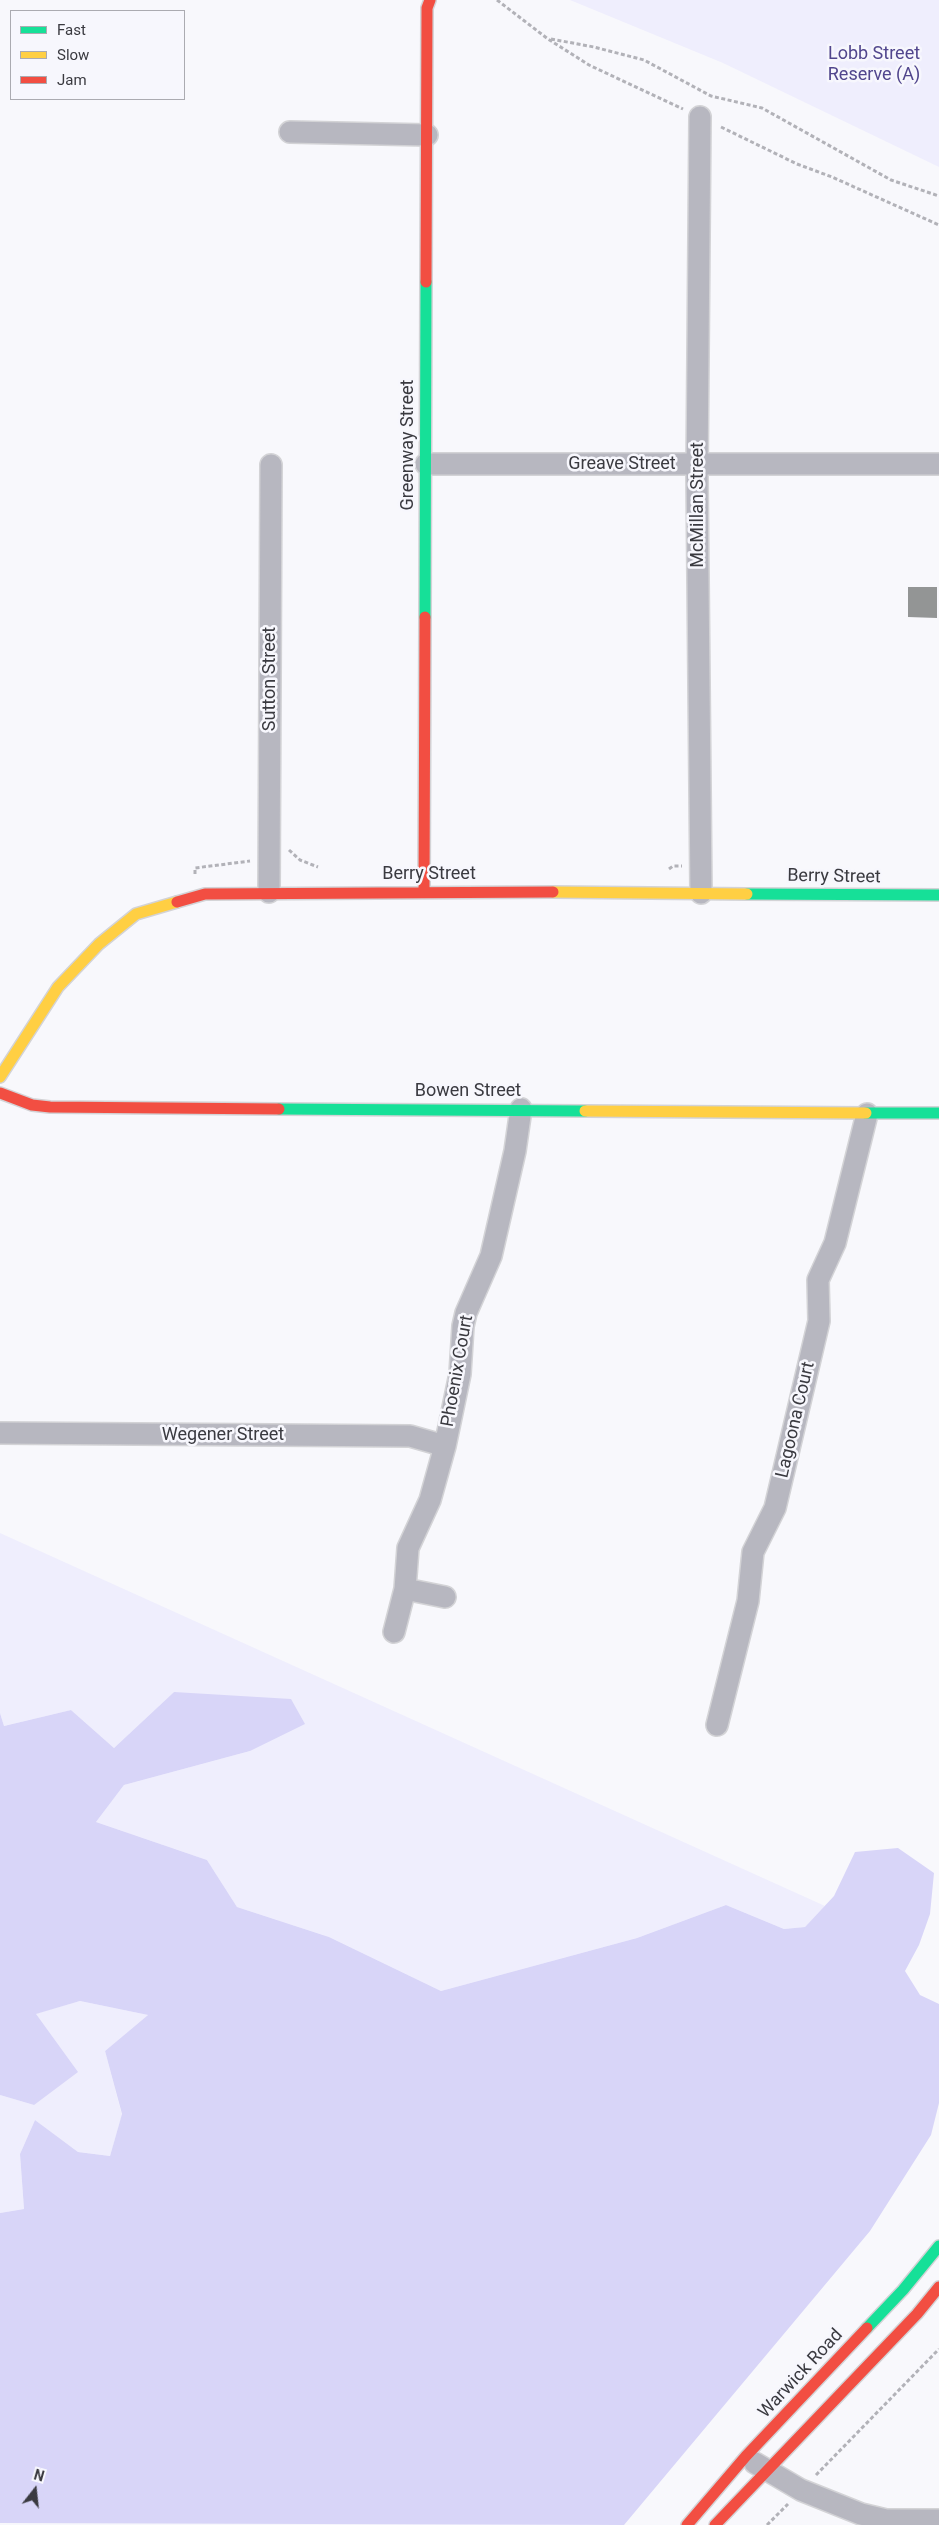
<!DOCTYPE html>
<style>
body{margin:0}
#map{position:relative;width:939px;height:2525px;overflow:hidden;background:#f8f8fc;font-family:Roboto,sans-serif}
canvas{display:block}
.legend{position:absolute;left:10px;top:10px;width:175px;height:90px;box-sizing:border-box;background:#f7f7fd;border:1px solid #ababb1;margin:0;padding:6px 9px;list-style:none;font-size:15px;color:#3a3a40}
.legend li{display:flex;align-items:center;gap:10px;height:25px}
.legend b{width:25px;border:1px solid #ababb1}
.north{position:absolute;left:10px;top:2465px;width:50px;height:50px;-webkit-text-stroke:4px #f7f7fd;paint-order:stroke;rotate:16deg;font-size:14px;font-weight:700;line-height:20px;text-align:center;color:#3a3a40}
.north::after{content:'';display:block;margin:auto;width:18px;height:22px;background:#3a3a40;clip-path:polygon(50% 0,100% 100%,50% 72%,0 100%)}
</style>
<div id="map">
<canvas width="939" height="2525"></canvas>
<ul class="legend">
<li><b style="height:6px;background:#16e098"></b>Fast</li>
<li><b style="height:6px;background:#ffcf43"></b>Slow</li>
<li><b style="height:6px;background:#f24e42"></b>Jam</li>
</ul>
<div class="north">N</div>
</div>
<script>
const context = document.querySelector('canvas').getContext('2d');
context.lineJoin = 'round';
function fill(path, color) { context.fillStyle = color; context.fill(path, 'evenodd'); }
const toPath = rows => new Path2D(rows.map(r => 'M' + r).join(''));
function trace(path, color, width, dash) { context.strokeStyle = color; context.lineWidth = width; context.lineCap = dash ? 'butt' : 'round'; context.setLineDash(dash || []); context.stroke(path); }
function write(font, color, halo, rows, align = 'center') {
  context.font = font + ' Roboto,sans-serif'; context.lineWidth = 5; context.setLineDash([]); context.textBaseline = 'middle'; context.strokeStyle = halo; context.fillStyle = color; for (const [text, x, y, turn = 0] of rows) {
    context.save(); context.translate(x, y); context.rotate((+turn || 0) * Math.PI / 180); context.textAlign = isNaN(turn) ? turn : align; if (halo) context.strokeText(text, 0, 0); context.fillText(text, 0, 0); context.restore();
  }
}
fill(toPath([
 [570,0,939,0,939,167,723,63],
 [0,1533,825,1906,805,1927,784,1929,726,1905,637,1938,441,1991,329,1937,237,1907,207,1860,96,1822,124,1785,250,1751,174,1692,114,1748,71,1710,4,1726,0,1713],
 [80,2001,148,2015,105,2051,122,2115,110,2156,78,2152,35,2120,20,2154,24,2209,0,2213,0,2095,34,2105,35,2014]
]), '#efeefd');
fill(toPath([
 [174,1692,291,1699,305,1724,250,1751,124,1785,96,1822,207,1860,237,1907,329,1937,441,1991,637,1938,726,1905,784,1929,805,1927,834,1896,855,1852,898,1848,934,1873,930,1914,919,1945,905,1971,920,1995,939,2004,939,2103,931,2135,870,2231,624,2525,0,2523,0,2213,24,2209,20,2154,35,2120,78,2152,110,2156,122,2114,105,2051,148,2015,80,2001,36,2014,78,2072,34,2105,0,2095,0,1713,4,1726,71,1710,114,1748]
]), '#d8d5f8');
fill(toPath([
 [908,587,937,587,937,618,908,617]
]), '#939595');
const street = toPath([
 [700,117,697,474,701,893],
 [290,132,427,135],
 [426,464,939,464],
 [269,892,271,465],
 [0,1433,410,1436,445,1446],
 [405,1589,445,1597],
 [394,1632,405,1589,408,1548,430,1500,445,1446,460,1374,463,1326,466,1313,491,1256,515,1151,521,1109],
 [717,1725,748,1601,753,1552,775,1508,819,1321,818,1280,835,1243,867,1114],
 [755,2463,801,2490,861,2514,886,2520,939,2520]
]);
const fast = toPath([
 [425,617,426,282],
 [747,894,939,895],
 [279,1109,585,1111],
 [866,1113,939,1113],
 [867,2328,903,2290,939,2246]
]);
const slow = toPath([
 [553,892,747,894],
 [0,1077,58,987,99,944,136,914,177,902],
 [585,1111,866,1113]
]);
const jam = toPath([
 [426,282,427,8,430,0],
 [424,891,425,617],
 [177,902,205,894,553,892],
 [0,1093,32,1105,50,1107,279,1109],
 [687,2525,746,2456,867,2328],
 [715,2525,917,2314,939,2287]
]);
trace(street, '#d3d3d6', 24);
trace(fast, '#d3d3d6', 14);
trace(slow, '#d3d3d6', 14);
trace(jam, '#d3d3d6', 14);
trace(toPath([
 [497,0,548,39,589,65,683,109],
 [551,39,594,47,644,60,711,96,762,108,891,180,939,196],
 [721,127,797,164,832,177,939,225],
 [289,850,300,860,318,867],
 [669,869,673,866,682,866],
 [195,874,195,868,250,861],
 [816,2475,939,2349],
 [767,2525,788,2504]
]), '#b2b2b8', 3, [4, 2.5]);
trace(street, '#b7b7c0', 21);
trace(fast, '#16e098', 11);
trace(slow, '#ffcf43', 11);
trace(jam, '#f24e42', 11);
write('18px', '#51468d', '#f7f7fd', [
 ["Lobb Street",874,54],
 ["Reserve (A)",874,75]
]);
write('18px', '#3a3a40', '#f7f7fd', [
 ["Greenway Street",408,445,-90],
 ["Greave Street",622,464],
 ["McMillan Street",698,505,-90],
 ["Sutton Street",270,679,-90],
 ["Berry Street",429,874],
 ["Berry Street",834,877,1],
 ["Bowen Street",468,1091],
 ["Phoenix Court",458,1371,-80],
 ["Lagoona Court",796,1420,-77],
 ["Wegener Street",223,1435],
 ["Warwick Road",801,2374,-47]
]);
</script>
